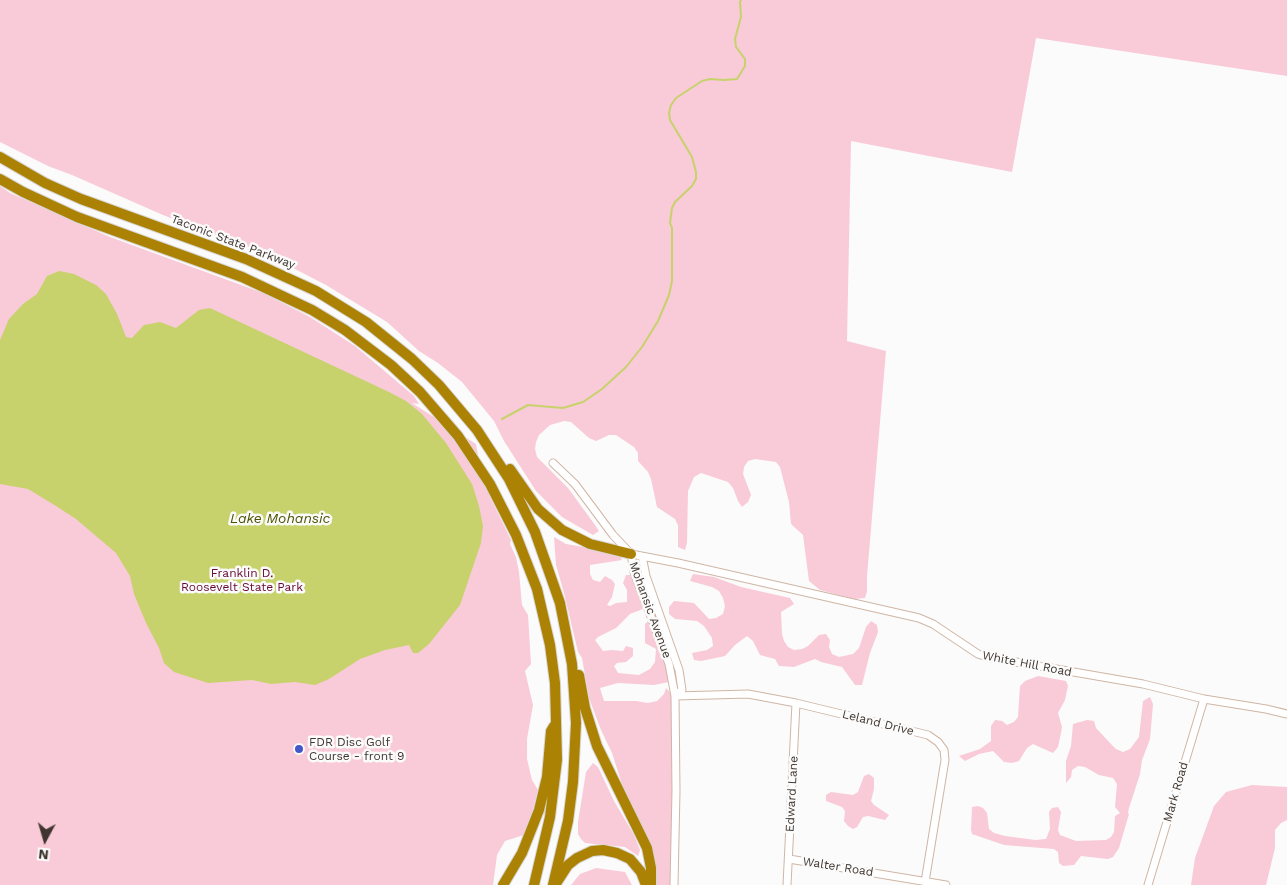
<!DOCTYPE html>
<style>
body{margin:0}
#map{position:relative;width:1287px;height:885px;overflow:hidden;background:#fbfbfb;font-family:"Work Sans",sans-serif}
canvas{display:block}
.north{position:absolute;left:20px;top:815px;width:50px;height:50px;-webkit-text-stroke:4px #fbfbfb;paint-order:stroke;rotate:186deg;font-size:14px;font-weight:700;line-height:20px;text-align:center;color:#40362f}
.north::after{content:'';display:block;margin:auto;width:18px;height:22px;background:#40362f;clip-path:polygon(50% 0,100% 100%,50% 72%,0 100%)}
</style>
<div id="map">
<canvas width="1287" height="885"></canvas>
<div class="north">N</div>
</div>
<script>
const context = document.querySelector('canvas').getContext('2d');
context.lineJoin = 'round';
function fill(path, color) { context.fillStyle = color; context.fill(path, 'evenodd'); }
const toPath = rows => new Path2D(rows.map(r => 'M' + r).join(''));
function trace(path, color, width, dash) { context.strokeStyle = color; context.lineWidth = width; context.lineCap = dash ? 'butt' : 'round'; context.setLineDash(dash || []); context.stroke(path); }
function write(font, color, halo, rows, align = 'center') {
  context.font = font + ' "Work Sans",sans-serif'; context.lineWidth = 5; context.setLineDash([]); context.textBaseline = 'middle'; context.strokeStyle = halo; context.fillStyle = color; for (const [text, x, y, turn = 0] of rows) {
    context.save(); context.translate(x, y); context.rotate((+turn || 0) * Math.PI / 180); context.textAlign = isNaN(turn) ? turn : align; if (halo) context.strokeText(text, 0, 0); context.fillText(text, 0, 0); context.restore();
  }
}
fill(toPath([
 [0,0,1287,0,1287,76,1036,38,1012,172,851,141,847,341,886,351,867,576,867,591,865,598,854,599,820,590,809,581,803,535,791,524,789,502,780,467,776,462,755,459,748,461,744,467,743,474,751,495,748,502,742,507,738,501,733,488,728,482,701,473,694,477,688,491,687,543,685,550,678,547,678,525,675,519,657,507,651,479,648,472,638,461,638,453,634,447,616,435,609,435,596,441,589,438,571,422,564,421,550,425,539,435,536,442,535,449,537,457,568,488,595,525,599,531,593,535,562,517,536,491,504,441,494,421,462,382,438,363,419,351,387,322,326,285,262,252,163,215,72,175,48,166,0,142],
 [0,186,10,193,110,237,263,293,310,317,355,346,414,396,419,404,412,403,476,444,481,472,490,485,489,495,511,540,510,544,516,557,519,572,522,605,528,615,531,664,525,671,533,705,527,739,527,759,532,780,538,790,527,834,505,841,497,855,493,885,0,885],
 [554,537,566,544,619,553,622,560,590,565,590,574,593,580,600,582,605,576,612,580,615,584,612,597,607,605,610,606,616,603,627,602,627,590,623,583,626,575,632,575,643,609,630,614,616,628,598,637,595,640,603,651,612,650,623,651,626,646,633,648,633,656,626,662,617,663,614,666,618,673,639,675,650,669,655,662,656,649,645,643,645,624,649,620,663,652,669,682,654,685,618,683,600,688,604,701,636,701,648,703,657,701,664,694,666,688,671,693,674,742,671,885,653,885,654,872,619,787,621,781,612,753,601,730,589,698,582,658,578,652,564,593,556,565],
 [693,574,714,577,741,587,790,598,794,604,781,612,782,634,784,641,788,647,794,650,802,649,808,646,819,635,826,634,830,640,829,647,832,654,839,657,853,654,859,648,866,627,871,621,877,625,878,632,870,653,862,685,855,685,842,667,821,662,815,659,794,667,779,666,775,659,760,655,753,641,747,636,735,645,725,656,701,661,694,660,692,653,707,650,713,646,712,638,704,626,697,621,675,619,669,614,669,607,674,601,694,603,709,619,716,618,723,614,725,606,723,598,719,591,712,587,690,581],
 [1038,676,1066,681,1068,686,1065,700,1058,713,1062,727,1061,733,1058,747,1053,753,1033,744,1027,748,1019,761,1012,763,1004,762,993,751,979,754,965,761,959,756,980,749,991,741,991,726,995,720,1002,721,1007,725,1014,722,1018,717,1020,686,1025,681],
 [1150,697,1153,704,1150,739,1142,760,1140,774,1129,808,1128,813,1129,814,1119,848,1113,857,1108,859,1081,856,1074,865,1063,866,1059,863,1058,852,1054,849,1004,845,972,834,971,830,972,807,978,806,983,808,987,813,989,829,994,833,1005,836,1035,840,1046,839,1050,829,1049,812,1052,808,1058,807,1061,812,1058,830,1060,835,1076,841,1106,840,1111,837,1114,832,1115,816,1120,813,1115,807,1117,784,1113,778,1099,775,1085,767,1078,766,1072,770,1071,777,1066,783,1066,761,1071,746,1073,724,1087,720,1094,721,1096,728,1111,744,1116,749,1123,752,1130,749,1139,737,1143,701],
 [593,763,598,767,614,801,634,835,640,850,638,856,625,847,585,843,581,839,578,834,578,822,586,772],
 [869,774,874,778,874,789,871,801,874,805,889,815,885,820,868,816,863,817,857,827,853,829,848,826,844,821,845,811,842,807,826,801,826,795,831,792,853,795,858,792,864,776],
 [1252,785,1287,787,1287,820,1281,823,1275,830,1275,848,1266,885,1191,885,1195,858,1214,806,1226,792],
 [596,868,625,872,632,885,571,885,580,874]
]), '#f9cad8');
fill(toPath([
 [59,271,74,274,96,285,106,294,117,314,126,337,132,338,144,325,160,322,176,328,199,310,210,308,389,392,406,401,422,414,446,443,472,484,479,506,483,526,481,543,460,605,429,644,418,653,413,653,409,645,385,650,360,659,329,679,315,685,295,682,271,684,252,680,208,683,174,672,164,663,159,648,146,623,134,594,130,576,116,553,76,519,56,506,28,489,0,484,0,340,9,319,23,304,37,294,47,276]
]), '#c7d26c');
trace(toPath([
 [502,419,528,405,563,408,583,402,602,389,626,367,642,347,658,321,669,295,672,281,672,228,670,223,672,208,675,202,692,186,696,179,696,172,692,157,670,120,669,113,671,105,676,98,702,81,710,79,724,80,737,79,745,66,745,59,736,47,735,39,741,17,740,2,741,0]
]), '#c7d26c', 2);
const minor = toPath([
 [553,463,575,484,613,535,631,554,634,572,669,664,675,696,676,791,674,885],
 [631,554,678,563,919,618,933,624,978,654,987,657,1143,684,1204,699,1266,709,1287,714],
 [642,556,646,576,679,670,682,690,675,696],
 [675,696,748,694,796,703,928,735,938,742,944,750,945,760,925,882],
 [789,859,946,885],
 [787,885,796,703],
 [1148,885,1204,699]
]);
const highway = toPath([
 [0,157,45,183,81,199,246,259,316,291,366,322,412,359,439,385,477,430,509,479,535,532,560,603,572,664,576,723,573,782,568,821,553,885],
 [0,179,23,192,77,217,242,277,312,310,345,330,391,365,420,392,458,436,490,484,516,535,537,589,550,645,555,683,557,760,550,817,534,885],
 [510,469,538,509,562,530,590,544,631,554],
 [579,675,585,708,597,746,647,848,651,868,651,885],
 [557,882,568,865,577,858,592,851,603,850,617,853,630,859,641,872,646,885],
 [503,885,522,853,539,810,547,777,551,731,554,726]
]);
trace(minor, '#cfb6a5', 9);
trace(highway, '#d9d7d5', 12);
trace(minor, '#fff', 7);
trace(highway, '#ac8204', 10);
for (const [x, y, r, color] of [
 [299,749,5,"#4357cb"]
]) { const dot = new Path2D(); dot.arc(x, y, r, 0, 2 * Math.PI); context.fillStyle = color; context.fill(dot); trace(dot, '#fbfbfb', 2); }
write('12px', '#40362f', '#fbfbfb', [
 ["Taconic State Parkway",233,242,21],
 ["Mohansic Avenue",650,610,70],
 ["White Hill Road",1027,664,11],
 ["Leland Drive",878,723,14],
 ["Mark Road",1176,792,-74],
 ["Edward Lane",792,794,-87],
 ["Walter Road",838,867,9]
]);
write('12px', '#640935', '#fbfbfb', [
 ["Franklin D.",242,573],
 ["Roosevelt State Park",242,587]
]);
write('12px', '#40362f', '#fbfbfb', [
 ["FDR Disc Golf",309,742],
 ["Course - front 9",309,756]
], 'left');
write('italic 14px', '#4e5403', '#fbfbfb', [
 ["Lake Mohansic",280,519]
]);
</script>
